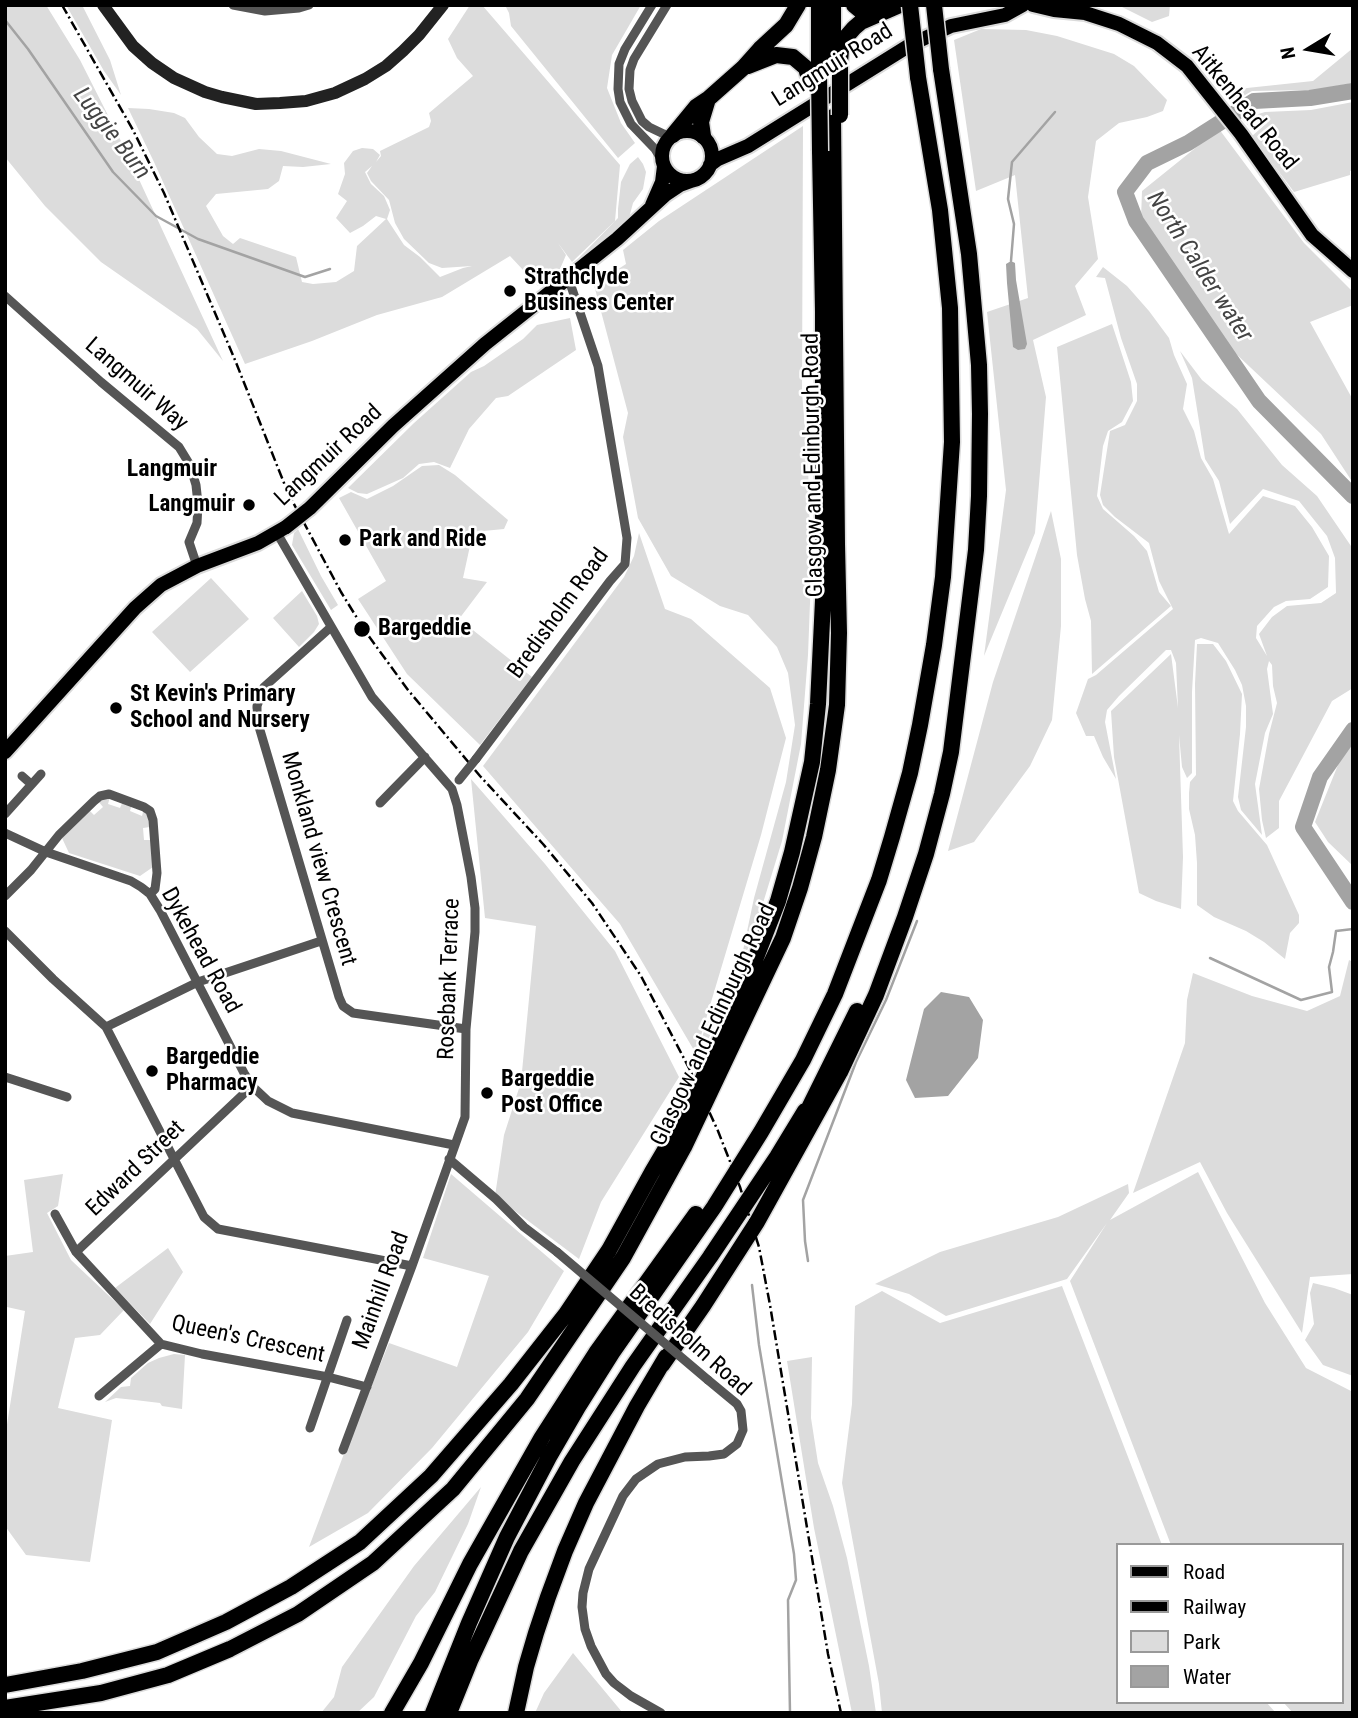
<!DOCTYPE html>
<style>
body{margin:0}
#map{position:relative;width:1358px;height:1718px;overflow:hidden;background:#fff;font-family:"Roboto Condensed",sans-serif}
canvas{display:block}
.frame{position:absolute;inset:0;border:7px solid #000;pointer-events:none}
.legend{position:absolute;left:1116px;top:1543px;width:228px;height:161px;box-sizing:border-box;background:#fff;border:2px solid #999;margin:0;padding:9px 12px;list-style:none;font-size:21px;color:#000}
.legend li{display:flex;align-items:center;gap:14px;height:35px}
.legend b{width:35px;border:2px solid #999}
.north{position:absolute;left:1274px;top:14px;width:70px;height:70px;-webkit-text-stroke:5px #fff;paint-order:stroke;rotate:259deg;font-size:19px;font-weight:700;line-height:28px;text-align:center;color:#000}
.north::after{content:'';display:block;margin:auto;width:24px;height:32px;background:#000;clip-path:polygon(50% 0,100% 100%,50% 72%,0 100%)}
</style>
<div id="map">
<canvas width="1358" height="1718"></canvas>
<div class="frame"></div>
<ul class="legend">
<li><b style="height:9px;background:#000"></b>Road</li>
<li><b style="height:9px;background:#000"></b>Railway</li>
<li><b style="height:19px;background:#dcdcdc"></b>Park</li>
<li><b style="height:19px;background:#a3a3a3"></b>Water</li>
</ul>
<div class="north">N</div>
</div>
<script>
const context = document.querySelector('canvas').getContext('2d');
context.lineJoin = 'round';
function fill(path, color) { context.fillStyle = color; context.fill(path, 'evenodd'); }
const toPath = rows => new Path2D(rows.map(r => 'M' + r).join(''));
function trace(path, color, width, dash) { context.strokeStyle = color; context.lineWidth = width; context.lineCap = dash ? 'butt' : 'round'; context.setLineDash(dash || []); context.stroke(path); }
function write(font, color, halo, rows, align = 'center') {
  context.font = font + ' "Roboto Condensed",sans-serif'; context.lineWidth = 5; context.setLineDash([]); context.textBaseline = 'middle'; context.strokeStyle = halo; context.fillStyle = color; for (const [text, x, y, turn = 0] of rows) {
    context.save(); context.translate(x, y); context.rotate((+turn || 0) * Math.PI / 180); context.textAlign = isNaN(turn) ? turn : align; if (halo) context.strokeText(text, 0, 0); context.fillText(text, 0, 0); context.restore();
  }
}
fill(toPath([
 [5,5,46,5,80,60,124,147,223,361,197,329,101,262,45,206,5,157],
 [66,5,82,5,110,60,121,95,104,71],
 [470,5,482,5,620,165,615,221,572,262,558,243,566,255,560,269,538,286,510,256,442,297,377,315,312,341,245,364,154,162,128,108,149,109,174,113,185,118,199,137,217,154,232,156,259,149,281,151,331,164,303,167,283,166,279,181,268,189,216,194,206,206,223,236,233,244,240,238,296,257,302,282,313,284,336,282,354,271,357,246,386,219,376,216,363,226,350,233,336,218,347,201,338,194,345,174,344,163,353,151,362,148,373,149,380,155,376,162,381,156,380,151,429,127,431,121,429,113,473,76,457,58,448,39],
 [372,166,367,173,371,181,389,200,395,223,404,239,429,263,442,268,472,266,463,268,440,277,420,257,404,245,387,219,390,210,384,196,371,184,365,172],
 [505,5,641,5,612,55,607,88,621,123,635,143,618,158,511,26,509,13],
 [1118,5,1170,5,1169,16,1152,22],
 [981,29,1026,30,1057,36,1114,54,1134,66,1167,100,1163,111,1147,117,1119,123,1096,141,1088,197,1098,259,1075,286,1086,315,1033,340,1046,397,1035,533,984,656,1006,490,987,312,1028,298,1015,175,976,191,954,40],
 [1353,48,1353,83,1314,90,1252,91,1231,103,1223,94,1247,88,1313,81],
 [1353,102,1353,170,1350,171,1350,175,1294,192,1252,136,1267,123,1260,119,1252,129,1242,119,1265,112,1311,110],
 [803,126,802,393,808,463,811,577,808,655,801,744,782,841,752,939,697,1065,694,1057,695,1052,620,924,483,766,624,577,634,556,639,533,665,609,691,619,770,688,786,738,761,835,697,1049,716,1002,740,965,754,898,786,782,795,725,788,673,777,647,748,615,720,606,671,576,638,518,623,437,628,413,594,285,626,264,623,250,659,221],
 [1219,129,1304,243,1353,292,1353,305,1310,322,1353,400,1353,483,1321,434,1233,351,1141,219,1142,191],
 [638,157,643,164,646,172,643,189,633,203,629,218,576,261,618,218,618,209,621,182,630,164],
 [1103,267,1127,286,1149,311,1169,338,1174,355,1187,384,1183,409,1194,431,1201,458,1213,479,1229,534,1263,496,1295,506,1312,527,1329,556,1328,587,1310,599,1286,601,1274,607,1257,626,1256,638,1267,656,1259,634,1272,617,1287,606,1321,603,1336,593,1335,558,1327,536,1299,501,1263,489,1230,524,1219,481,1205,459,1192,378,1180,351,1202,380,1237,409,1282,465,1317,496,1353,549,1353,688,1332,701,1279,801,1279,828,1266,838,1262,820,1259,789,1269,734,1277,703,1273,686,1272,665,1269,661,1267,669,1273,714,1265,733,1255,784,1262,835,1241,810,1238,797,1246,727,1246,706,1242,685,1235,670,1218,643,1201,638,1195,640,1192,692,1192,773,1187,778,1182,767,1179,735,1183,857,1181,909,1156,901,1139,893,1114,757,1111,711,1171,654,1178,708,1176,663,1171,650,1166,650,1119,696,1107,710,1105,722,1116,779,1103,757,1094,736,1086,736,1076,713,1088,679,1096,675,1173,609,1159,581,1149,543,1115,517,1103,505,1100,495,1110,431,1125,425,1137,401,1137,384,1121,338,1105,278,1096,277],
 [570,318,576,350,508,396,496,398,469,429,450,468,434,462,419,464,403,478,367,494,358,493,348,488,414,423,471,372,484,366,523,339,537,325],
 [1112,324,1131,382,1133,401,1122,422,1108,431,1103,446,1097,496,1103,509,1134,536,1147,551,1159,592,1171,606,1092,674,1091,621,1085,599,1077,555,1057,347],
 [439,465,455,475,508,520,504,529,473,532,463,578,487,582,459,619,532,677,480,745,407,674,358,599,386,581,339,498,351,492,367,499,393,486,422,466],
 [1051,511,1061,559,1061,626,1052,720,1030,766,974,842,948,851,993,682],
 [298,529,321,576,338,605,331,610,292,545,294,533],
 [211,578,249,619,190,672,152,632],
 [302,591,317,616,319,624,314,632,299,647,273,618],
 [1197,644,1213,644,1226,661,1242,694,1240,734,1233,801,1238,811,1267,845,1299,915,1299,923,1290,933,1285,959,1264,942,1246,931,1214,917,1197,905,1197,863,1195,835,1189,809,1189,793,1190,782,1196,775,1195,684],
 [1353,744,1353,866,1328,842,1315,822,1344,750],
 [471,779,545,864,615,951,679,1077,601,1202,579,1259,495,1196,504,1135,521,1082,536,926,485,918],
 [110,797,108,804,120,808,123,801,132,804,130,811,142,816,144,808,149,811,150,827,143,828,144,840,152,840,153,867,140,876,69,853,62,838,89,810,94,815,103,807,98,801],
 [1349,960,1353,962,1353,1274,1310,1277,1302,1333,1227,1213,1200,1162,1133,1193,1185,1043,1187,1000,1193,973,1252,996,1307,1011,1340,996],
 [1198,1172,1265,1303,1306,1368,1353,1392,1353,1713,1293,1713,1283,1702,1342,1702,1342,1545,1171,1545,1070,1281,1107,1223,1067,1279,946,1316,909,1294,875,1284,940,1252,1058,1217,1128,1184,1129,1193,1110,1220],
 [63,1174,58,1206,47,1213,71,1260,124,1310,100,1335,75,1338,58,1408,112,1420,90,1562,26,1555,5,1526,5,1437,25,1311,7,1307,5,1294,5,1256,33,1252,24,1180],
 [451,1174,564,1271,528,1332,432,1448,368,1513,309,1547,345,1451,389,1343,457,1367,489,1276,423,1258],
 [168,1248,183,1272,150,1324,115,1288],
 [1313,1283,1334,1288,1353,1295,1353,1376,1323,1365,1305,1340,1314,1324,1310,1293],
 [1062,1286,1162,1545,1118,1545,1118,1702,1266,1702,1276,1713,882,1713,879,1684,842,1483,852,1404,855,1306,882,1291,940,1323],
 [174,1354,185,1355,182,1409,162,1406,160,1403,135,1400,116,1398,105,1402,121,1387,130,1386,131,1378,148,1363,159,1358],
 [812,1357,811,1418,818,1463,833,1506,847,1558,869,1666,876,1713,852,1713,814,1528,787,1361],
 [481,1487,468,1524,435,1592,416,1616,374,1697,357,1713,321,1713,334,1697,342,1667,414,1566],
 [573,1653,622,1712,623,1713,535,1713,544,1693]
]), '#dcdcdc');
fill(toPath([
 [1011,261,1015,263,1016,280,1027,344,1025,349,1018,350,1013,347,1007,283,1006,264],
 [941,992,969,997,983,1020,978,1058,948,1096,915,1098,906,1080,924,1009]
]), '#a3a3a3');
trace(toPath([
 [5,20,28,49,113,172,156,216,198,239,305,277,330,269],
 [1011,261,1014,224,1008,199,1012,162,1055,112],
 [1210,958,1301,1000,1332,992,1329,967,1333,952,1336,931,1353,929],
 [808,1261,805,1241,803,1200,856,1062,886,1000,917,921],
 [752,1285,759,1345,794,1554,796,1580,788,1600,790,1713]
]), '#a3a3a3', 2.5);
trace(toPath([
 [1353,91,1310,98,1254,101,1188,143,1147,163,1125,192,1136,221,1259,401,1353,496],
 [1353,730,1320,777,1303,827,1353,902]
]), '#a3a3a3', 16);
const primary = toPath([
 [1033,5,1054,10,1085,13,1119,24,1157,43,1187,66,1241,134,1312,235,1353,271],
 '662 156a25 25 0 1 1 50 0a25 25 0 1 1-50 0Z',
 [710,165,718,159,748,146,910,45,951,26,1005,15,1023,5],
 [652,205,662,182,664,166],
 [310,508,393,426,485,344,617,239,665,195,680,185,691,181],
 [5,752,135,608,161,585,197,566,258,543,286,527]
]);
const highway = toPath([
 [854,5,860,10,881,11],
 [833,62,833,5],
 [840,62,841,50,847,36,854,28,861,22,900,5],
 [748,66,776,55,793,57,806,68,810,83],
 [819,74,819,5],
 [673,135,696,107,708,99,743,68,760,49,786,25,798,5],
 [703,136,701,122,708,99],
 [803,1120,857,1011],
 [662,1365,703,1306,757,1222,840,1072,876,995,905,917,926,854,942,794,951,752,976,550,979,496,980,414,979,365,969,254,941,69],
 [5,1685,82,1671,157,1652,226,1622,291,1587,360,1542,431,1476,511,1384,566,1314,609,1250,652,1172,689,1109,744,988,778,901,792,852,812,762,818,704,823,600,823,312,820,151],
 [5,1708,101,1693,168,1675,230,1649,298,1614,373,1563,453,1489,527,1399,623,1258,684,1147,783,938,800,888,814,837,828,770,837,705,839,633,837,544,833,117],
 [392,1713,421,1663,470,1564,542,1437,596,1353,696,1214],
 [433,1713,469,1623,507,1537,549,1457,578,1407,612,1353,714,1207,761,1132,803,1060,835,994,879,880,892,837,910,773,920,725,934,645,943,577,952,442,950,308,940,210,918,77],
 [449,1713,470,1661,521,1551,572,1461,633,1366,710,1257,777,1157,805,1111],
 [516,1713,526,1667,536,1633,548,1597,565,1551,586,1503,637,1406,666,1357]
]);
trace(primary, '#dbdbdb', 18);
trace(highway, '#dbdbdb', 19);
trace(toPath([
 [233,5,265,11,299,8,309,5],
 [652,5,625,49,619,64,618,89,620,102,631,124,655,149,663,162],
 [667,5,634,59,630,70,629,89,632,101,642,121,649,127,670,137],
 [5,296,101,382,179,447,190,465,196,485,198,504,197,523,189,542,197,566],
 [277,533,372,697,452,789,457,805,471,877,475,908,475,932,466,1029,465,1117,412,1266,343,1450],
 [331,627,264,687,257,706,257,720,339,997,343,1006,353,1013,466,1029],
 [476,759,610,581,625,564,627,538,598,366,568,277],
 [22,776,31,784],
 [380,803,425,757],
 [5,814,41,774],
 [5,833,46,852,131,881,141,887,150,894,160,910,244,1073,252,1086,268,1101,292,1113,454,1145],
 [5,896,31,870,59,835,94,801,100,796,109,794,144,807,150,811,153,820,157,873,155,889,150,894],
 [5,931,53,979,106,1027,204,1217,218,1229,412,1266],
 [106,1027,198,982,321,941],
 [5,1077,67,1097],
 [449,1159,496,1199,524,1227,557,1252],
 [55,1214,76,1252,161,1344,202,1354,328,1377,367,1387],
 [76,1252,252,1086],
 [99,1396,161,1344],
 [310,1428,347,1320],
 [661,1713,631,1696,614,1683,606,1674,591,1646,585,1629,582,1607,583,1593,589,1569,623,1496,636,1479,658,1464,685,1457,709,1456,724,1454,737,1444,743,1430,741,1411,737,1404,708,1380]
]), '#555', 9);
trace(toPath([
 [103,5,133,46,152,63,174,78,205,92,222,97,256,104,280,103,306,101,335,93,365,79,386,66,403,51,419,35,443,5]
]), '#222', 12);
trace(primary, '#000', 14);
trace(highway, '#000', 16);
trace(toPath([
 [62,5,133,130,164,193,235,360,288,493,341,592,365,631,408,690,480,776,543,844,592,903,641,976,690,1070,718,1131,740,1187,759,1247,770,1305,828,1654,841,1713]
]), '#000', 2.5, [10, 3.5, 2, 3.5]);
const primaryBridge = toPath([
 [286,527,310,508]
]);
const highwayBridge = toPath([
 [910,5,918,77],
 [934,5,941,69],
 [819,74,820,151],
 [840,115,840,62]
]);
trace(primaryBridge, '#dbdbdb', 18, []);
trace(highwayBridge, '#dbdbdb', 19, []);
trace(toPath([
 [459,780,476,759],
 [557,1252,708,1380]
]), '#555', 9);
trace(primaryBridge, '#000', 14);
trace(highwayBridge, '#000', 16);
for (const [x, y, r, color] of [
 [510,291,7,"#000"],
 [249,505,7,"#000"],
 [345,540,7,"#000"],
 [362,629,9,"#000"],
 [116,708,7,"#000"],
 [152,1071,7,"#000"],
 [487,1093,7,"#000"]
]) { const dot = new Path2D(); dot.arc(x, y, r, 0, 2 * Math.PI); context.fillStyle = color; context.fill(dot); trace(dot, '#fff', 2.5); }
write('23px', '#000', '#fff', [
 ["Langmuir Road",833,66,-32],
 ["Aitkenhead Road",1244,108,51],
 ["Langmuir Way",136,385,41],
 ["Langmuir Road",329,456,-43],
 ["Glasgow and Edinburgh Road",814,465,-91],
 ["Bredisholm Road",559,614,-54],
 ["Monkland view Crescent",318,859,74],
 ["Dykehead Road",200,951,61],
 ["Rosebank Terrace",450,979,-88],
 ["Glasgow and Edinburgh Road",714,1025,-65],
 ["Edward Street",136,1169,-44],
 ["Mainhill Road",382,1291,-70],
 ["Queen's Crescent",248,1340,12],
 ["Bredisholm Road",689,1341,42]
]);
write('bold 23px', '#000', '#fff', [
 ["Strathclyde",524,278],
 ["Business Center",524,304],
 ["Langmuir",235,505,"right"],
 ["Park and Ride",359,540],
 ["Bargeddie",378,629],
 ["St Kevin's Primary",130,695],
 ["School and Nursery",130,721],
 ["Bargeddie",166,1058],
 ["Pharmacy",166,1084],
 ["Bargeddie",501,1080],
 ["Post Office",501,1106]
], 'left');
write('italic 24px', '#444', '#fff', [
 ["Luggie Burn",111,134,52],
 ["North Calder water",1199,267,57]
]);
write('bold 24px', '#000', '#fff', [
 ["Langmuir",172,470]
]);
</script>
